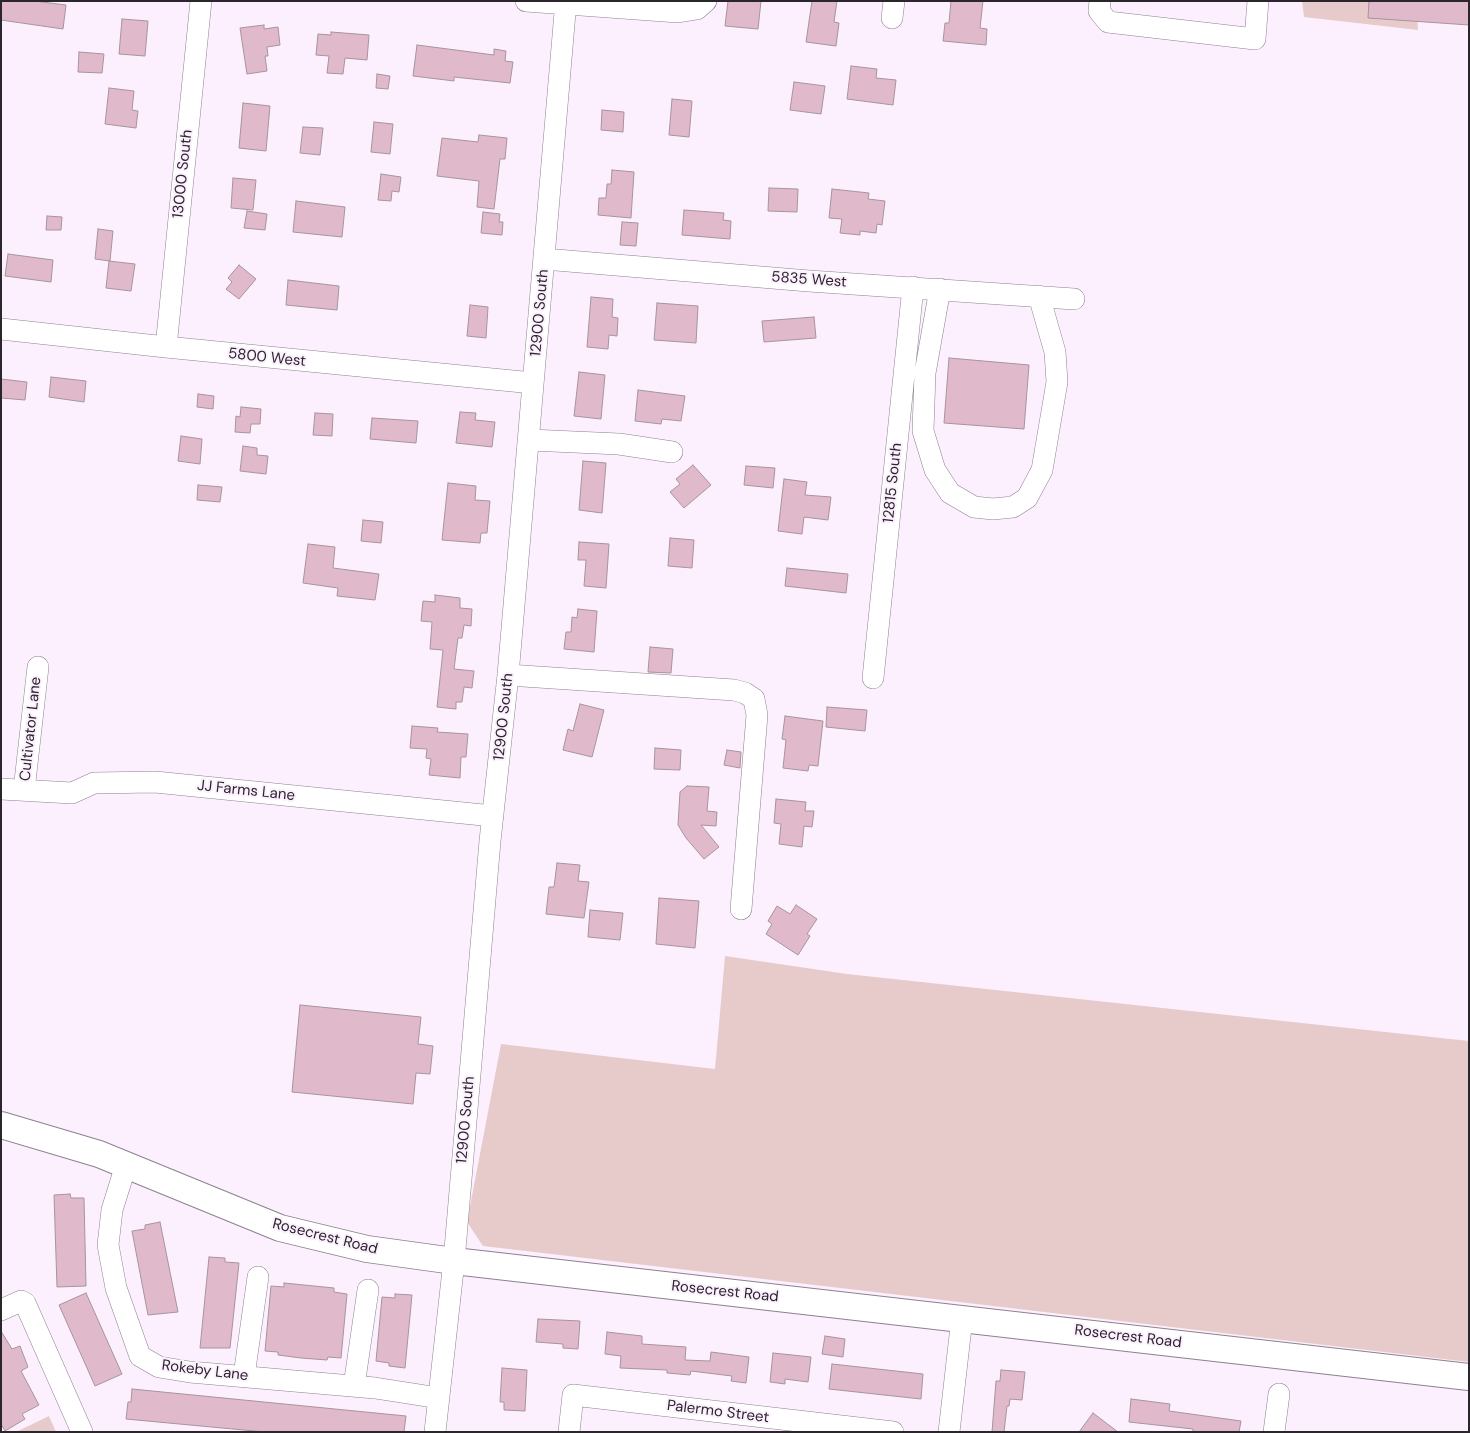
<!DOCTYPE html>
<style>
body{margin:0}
#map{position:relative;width:1470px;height:1433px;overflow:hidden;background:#fcf0fe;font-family:"DM Sans",sans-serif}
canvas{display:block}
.frame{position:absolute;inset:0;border:2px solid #2b252c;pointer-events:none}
</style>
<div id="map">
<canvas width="1470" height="1433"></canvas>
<div class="frame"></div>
</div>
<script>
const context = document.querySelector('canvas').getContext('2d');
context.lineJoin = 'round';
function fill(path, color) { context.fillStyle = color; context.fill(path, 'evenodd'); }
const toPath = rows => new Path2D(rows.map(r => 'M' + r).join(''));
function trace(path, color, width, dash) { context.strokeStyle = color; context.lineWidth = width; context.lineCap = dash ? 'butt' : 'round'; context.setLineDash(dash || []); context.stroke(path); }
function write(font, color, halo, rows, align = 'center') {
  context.font = font + ' "DM Sans",sans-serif'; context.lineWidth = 4; context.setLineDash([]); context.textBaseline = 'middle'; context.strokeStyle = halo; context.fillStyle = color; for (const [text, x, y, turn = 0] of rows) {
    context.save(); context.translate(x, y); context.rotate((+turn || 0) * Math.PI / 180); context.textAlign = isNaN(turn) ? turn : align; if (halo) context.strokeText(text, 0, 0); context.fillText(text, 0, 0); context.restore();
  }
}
fill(toPath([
 [1302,1,1416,1,1418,30,1304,17],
 [725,956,847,974,1469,1041,1469,1362,483,1246,467,1222,501,1044,715,1069],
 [49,1416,56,1432,16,1432]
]), '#e7cbcb');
const building = toPath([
 [1,1,34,1,66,5,63,29,1,20,1,1],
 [728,1,761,1,758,29,725,26,728,1],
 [812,1,837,1,834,22,839,23,836,46,806,42,812,1],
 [951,1,983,1,980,28,987,29,986,45,943,41,945,23,949,23,951,1],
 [1369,1,1469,1,1469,25,1368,18,1369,1],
 [122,19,148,21,145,56,119,54,122,19],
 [264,25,264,29,278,27,280,45,267,47,268,56,265,56,267,71,247,74,240,28,264,25],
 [331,32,369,35,367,60,345,58,343,74,327,73,329,56,316,55,318,34,331,35,331,32],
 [417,45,494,55,494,49,506,51,505,61,513,62,510,83,454,77,454,81,413,76,417,45],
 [79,52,104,54,102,73,78,72,79,52],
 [851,66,877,69,876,78,896,80,893,105,847,99,851,66],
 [377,74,390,76,388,89,376,88,377,74],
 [794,82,825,86,821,114,790,110,794,82],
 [109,88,134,91,132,110,138,111,136,128,105,124,109,88],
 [672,99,692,101,689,137,669,135,672,99],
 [243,103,270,106,266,151,239,148,243,103],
 [602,110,624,112,623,132,601,130,602,110],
 [374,122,393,124,390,154,371,152,374,122],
 [303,127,323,128,320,155,300,153,303,127],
 [479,135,507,138,505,159,500,159,494,209,477,207,479,181,437,176,442,138,478,142,479,135],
 [612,170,634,172,631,218,598,215,599,198,606,198,607,184,611,184,612,170],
 [381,174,401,177,399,192,392,191,391,201,378,200,381,174],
 [233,178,256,180,253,210,231,208,233,178],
 [769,188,798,189,797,212,768,211,769,188],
 [832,189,869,193,868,199,885,201,882,225,877,224,876,233,860,231,860,235,840,233,842,219,829,218,832,189],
 [296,201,345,207,342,237,293,232,296,201],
 [684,210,724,213,723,220,731,221,730,239,682,235,684,210],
 [247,211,267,214,265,230,244,228,247,211],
 [483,212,500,214,499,222,503,222,502,235,481,233,483,212],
 [47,216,62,217,61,230,46,230,47,216],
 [622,222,638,223,636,246,620,245,622,222],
 [98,229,113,231,110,261,95,259,98,229],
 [8,254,53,260,51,282,5,276,8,254],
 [109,261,135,264,131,291,106,288,109,261],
 [239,265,256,279,239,299,226,289,232,282,228,278,239,265],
 [288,280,339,286,337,310,286,305,288,280],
 [591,297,613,299,612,317,618,318,617,336,609,335,608,349,587,347,591,297],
 [657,303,698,306,696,343,654,340,657,303],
 [470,305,488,307,486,338,467,336,470,305],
 [814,317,816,338,764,342,762,321,814,317],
 [949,358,1029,365,1024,429,944,423,949,358],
 [579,372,605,375,601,419,574,416,579,372],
 [51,377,86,381,84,402,49,397,51,377],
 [1,379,27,382,25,400,1,398,1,379],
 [638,390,685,396,681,421,662,419,661,424,635,421,638,390],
 [198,394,214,396,213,409,197,407,198,394],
 [241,407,261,409,260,424,251,424,250,433,235,432,236,416,240,417,241,407],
 [460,412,476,413,475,420,495,422,492,447,456,443,460,412],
 [315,413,333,414,332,436,313,435,315,413],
 [372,418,418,421,416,443,370,439,372,418],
 [181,436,202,439,200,464,178,461,181,436],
 [243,446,257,448,257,455,268,456,266,474,240,471,243,446],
 [583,461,606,463,602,513,579,510,583,461],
 [693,465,711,485,684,508,670,492,680,484,676,479,693,465],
 [746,466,775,468,773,488,744,485,746,466],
 [784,479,807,482,805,495,831,497,828,520,804,517,802,534,778,531,784,479],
 [448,483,476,486,475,500,490,501,487,533,481,533,480,543,442,540,448,483],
 [198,485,222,487,220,502,197,500,198,485],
 [363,520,383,522,381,543,361,541,363,520],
 [670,538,694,540,692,568,668,566,670,538],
 [579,542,609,544,606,588,584,586,586,560,578,560,579,542],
 [308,544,335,547,333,568,379,574,375,600,337,596,338,588,303,583,308,544],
 [787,568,848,574,846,593,785,586,787,568],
 [435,595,460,598,460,608,472,609,471,626,464,625,462,638,458,638,454,669,474,671,472,688,464,687,462,702,456,702,456,709,437,707,443,650,430,649,432,622,421,621,423,601,435,602,435,595],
 [578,609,597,611,594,652,564,649,566,632,571,632,572,617,577,618,578,609],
 [650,647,673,649,671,673,648,672,650,647],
 [580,704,604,710,592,757,563,750,568,729,573,731,580,704],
 [827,707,867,710,865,731,826,727,827,707],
 [785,716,823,721,818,766,809,765,808,771,783,768,786,740,782,739,785,716],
 [412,726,438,728,437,732,468,734,466,757,461,757,460,778,429,775,431,759,426,758,427,749,410,748,412,726],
 [655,748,681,750,680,770,654,769,655,748],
 [727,750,741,752,740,768,724,765,727,750],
 [687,786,709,787,707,811,717,812,716,826,701,825,719,847,704,859,686,838,678,825,680,792,687,786],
 [776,799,806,802,805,811,814,811,812,827,804,826,802,847,779,844,781,824,774,823,776,799],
 [557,863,580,865,578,881,589,882,584,918,546,914,549,887,554,887,557,863],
 [659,898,699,901,695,948,656,944,659,898],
 [796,905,817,919,807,934,810,936,798,955,766,934,772,924,768,921,777,906,790,914,796,905],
 [590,910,623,913,620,940,588,937,590,910],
 [300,1005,421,1017,418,1044,433,1046,430,1074,416,1073,413,1104,292,1092,300,1005],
 [70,1194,71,1198,84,1198,86,1286,57,1287,54,1195,70,1194],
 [160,1222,178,1312,148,1315,132,1231,145,1229,145,1225,160,1222],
 [209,1257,225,1258,225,1262,239,1263,230,1348,200,1348,209,1257],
 [284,1283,334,1288,334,1292,347,1294,341,1358,328,1357,327,1360,301,1358,278,1355,278,1352,265,1351,271,1286,284,1287,284,1283],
 [86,1293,122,1374,95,1386,59,1305,86,1293],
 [395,1294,412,1295,405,1368,389,1366,389,1363,376,1361,382,1297,395,1298,395,1294],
 [538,1319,580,1321,578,1349,563,1348,563,1344,536,1342,538,1319],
 [1,1331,12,1349,20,1346,28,1367,21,1371,39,1405,22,1414,25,1419,5,1431,1,1424,1,1331],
 [607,1332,642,1336,642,1344,686,1347,685,1360,710,1361,711,1352,749,1357,746,1383,731,1381,732,1376,691,1371,690,1375,667,1373,667,1370,620,1368,621,1356,605,1354,607,1332],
 [825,1336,845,1339,843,1357,822,1354,825,1336],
 [773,1353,811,1357,808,1382,785,1379,785,1384,770,1382,773,1353],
 [832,1364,923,1374,921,1399,829,1389,832,1364],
 [502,1368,527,1370,525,1411,504,1410,504,1402,500,1402,502,1368],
 [1001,1370,1025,1372,1022,1400,1010,1399,1009,1406,1007,1406,1004,1432,992,1432,996,1381,1000,1381,1001,1370],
 [132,1389,406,1416,404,1432,265,1432,126,1419,128,1402,131,1402,132,1389],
 [1131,1399,1170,1404,1169,1411,1241,1421,1239,1432,1193,1432,1193,1429,1129,1422,1131,1399],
 [1093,1413,1118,1432,1079,1432,1093,1413]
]);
fill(building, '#e0bacb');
trace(building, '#a8939c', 1);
const minor = toPath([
 [526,1,678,12,697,9,706,1],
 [1100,1,1099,11,1108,22,1255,39,1258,1],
 [892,18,894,1],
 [544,259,809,281,1074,299],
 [940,289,925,373,923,431,935,470,950,493,974,507,993,509,1013,507,1027,498,1042,470,1057,382,1055,352,1039,296],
 [1,329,166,347,533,383],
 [166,347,201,1],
 [530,440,619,444,672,452],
 [508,675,734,690,745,693,754,699,757,715,741,909],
 [873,678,913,287],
 [1,789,72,793,94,783,155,782,493,816],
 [24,790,38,667],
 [126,1165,112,1210,108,1245,116,1288,140,1356,159,1367,190,1372,375,1388,439,1398],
 [1,1310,21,1301,25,1303,82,1432],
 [244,1376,258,1277],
 [354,1386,368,1290],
 [435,1432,454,1261,490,841,508,675,566,1],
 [569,1432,573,1395,893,1432],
 [949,1432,962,1318],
 [1274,1432,1279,1394]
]);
const major = toPath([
 [1,1125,99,1154,280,1228,367,1249,454,1261,1469,1377]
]);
trace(minor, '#8d8090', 22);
trace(major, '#8d8090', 28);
trace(minor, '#fff', 21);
trace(major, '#fff', 26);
write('15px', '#2b252c', '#fcf0fe', [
 ["13000 South",183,174,-84],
 ["5835 West",809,280,4],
 ["12900 South",540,313,-85],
 ["5800 West",267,358,6],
 ["12815 South",893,483,-84],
 ["12900 South",504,717,-84],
 ["Cultivator Lane",31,729,-84],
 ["JJ Farms Lane",246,791,6],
 ["12900 South",466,1120,-85],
 ["Rosecrest Road",325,1237,14],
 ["Rosecrest Road",725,1292,6],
 ["Rosecrest Road",1128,1337,7],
 ["Rokeby Lane",205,1371,7],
 ["Palermo Street",718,1412,7]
]);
</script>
